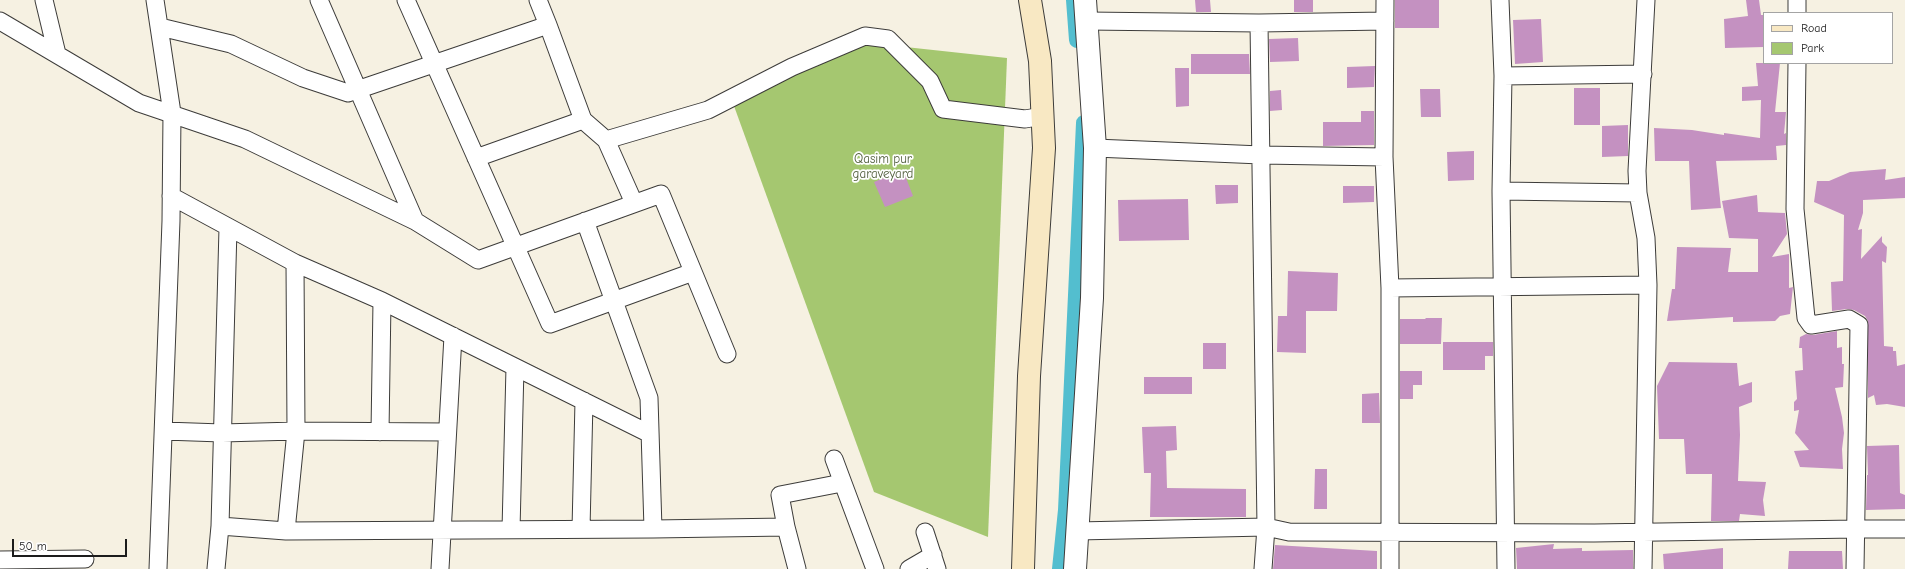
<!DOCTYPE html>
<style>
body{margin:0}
#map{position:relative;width:1905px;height:569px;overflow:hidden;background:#f6f1e2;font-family:"Comic Neue",sans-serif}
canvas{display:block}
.legend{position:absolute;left:1763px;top:12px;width:130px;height:52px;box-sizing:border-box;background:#fff;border:1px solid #a4a4a4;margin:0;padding:5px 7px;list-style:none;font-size:12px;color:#1c1c1c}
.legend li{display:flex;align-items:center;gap:8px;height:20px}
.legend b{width:20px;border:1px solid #a4a4a4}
.scale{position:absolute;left:12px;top:539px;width:115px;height:18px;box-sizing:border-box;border:2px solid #1c1c1c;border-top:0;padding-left:5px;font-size:12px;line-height:14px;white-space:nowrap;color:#1c1c1c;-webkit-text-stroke:3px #fff;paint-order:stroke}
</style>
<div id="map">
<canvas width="1905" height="569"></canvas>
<ul class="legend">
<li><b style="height:5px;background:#f8e8c3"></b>Road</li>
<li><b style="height:11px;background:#a5c770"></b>Park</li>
</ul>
<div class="scale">50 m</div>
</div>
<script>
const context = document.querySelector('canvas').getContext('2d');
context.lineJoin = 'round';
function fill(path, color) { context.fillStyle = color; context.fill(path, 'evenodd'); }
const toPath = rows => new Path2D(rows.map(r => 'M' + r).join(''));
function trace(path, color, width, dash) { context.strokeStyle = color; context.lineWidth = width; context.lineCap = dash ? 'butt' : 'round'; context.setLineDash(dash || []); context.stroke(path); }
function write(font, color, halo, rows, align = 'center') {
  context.font = font + ' "Comic Neue",sans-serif'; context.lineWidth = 3.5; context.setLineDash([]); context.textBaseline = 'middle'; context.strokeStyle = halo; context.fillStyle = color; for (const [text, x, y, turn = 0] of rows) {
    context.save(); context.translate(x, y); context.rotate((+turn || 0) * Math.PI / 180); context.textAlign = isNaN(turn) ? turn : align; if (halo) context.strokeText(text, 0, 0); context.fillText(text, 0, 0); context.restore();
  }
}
fill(toPath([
 [850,41,1007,58,988,537,874,492,734,106]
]), '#a5c770');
trace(toPath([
 [1074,0,1077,40],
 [1060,569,1066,510,1084,123]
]), '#53becf', 16);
fill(toPath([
 [1195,0,1210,0,1211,12,1196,12],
 [1294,0,1313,0,1313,12,1294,12],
 [1395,0,1439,0,1439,28,1395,28],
 [1746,0,1759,0,1761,15,1764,15,1764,47,1725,48,1724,19,1748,16],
 [1541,19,1543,62,1515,64,1513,20],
 [1298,38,1299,61,1270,62,1269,39],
 [1191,54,1249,54,1250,74,1191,74],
 [1756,63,1780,63,1775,112,1786,112,1784,134,1786,133,1786,145,1776,146,1777,160,1716,161,1721,208,1691,210,1689,161,1655,161,1654,128,1692,130,1724,135,1724,133,1760,138,1761,100,1742,101,1742,87,1758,86],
 [1375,66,1374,87,1347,88,1347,67],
 [1175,68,1189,68,1189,106,1176,107],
 [1574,88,1600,88,1600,125,1574,125],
 [1420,89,1440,89,1441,117,1421,117],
 [1281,90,1282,110,1270,111,1270,91],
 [1361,111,1374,111,1374,145,1323,146,1323,122,1361,122],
 [1628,125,1628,156,1602,157,1602,126],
 [1474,151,1474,180,1448,181,1447,152],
 [1886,169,1885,180,1905,177,1905,198,1863,200,1863,213,1858,230,1862,229,1861,259,1882,236,1882,242,1887,247,1886,263,1882,261,1884,346,1893,347,1893,351,1896,351,1897,366,1905,364,1905,407,1887,404,1876,405,1874,395,1868,398,1868,321,1865,316,1854,310,1847,309,1832,311,1831,282,1843,281,1844,215,1814,202,1817,181,1829,181,1850,172],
 [903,170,913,196,885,207,874,182],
 [1215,185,1238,185,1238,203,1216,204],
 [1343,186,1374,186,1374,202,1343,203],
 [1757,195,1758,212,1785,213,1787,234,1772,257,1789,254,1789,288,1793,287,1790,314,1780,316,1775,321,1733,322,1733,317,1667,321,1672,289,1675,289,1677,247,1731,248,1728,272,1758,272,1758,239,1729,238,1722,201],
 [1188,199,1189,240,1119,241,1118,200],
 [1288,271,1338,273,1337,311,1306,311,1306,353,1277,352,1278,316,1287,316],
 [1425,318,1442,318,1441,344,1400,344,1400,319,1426,319],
 [1837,331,1837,348,1842,347,1842,364,1844,364,1843,387,1835,388,1842,417,1844,433,1842,449,1843,469,1800,467,1794,451,1809,450,1795,433,1799,410,1794,411,1794,402,1797,399,1795,371,1803,370,1802,348,1799,348,1800,337,1806,334,1813,335],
 [1443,342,1493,342,1493,356,1485,356,1485,370,1443,370],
 [1203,343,1226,343,1226,369,1203,369],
 [1669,362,1737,363,1739,386,1752,382,1752,402,1739,407,1740,435,1738,481,1766,482,1763,500,1765,516,1740,514,1739,521,1711,521,1712,474,1686,474,1684,439,1659,439,1657,386],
 [1400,371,1422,371,1422,385,1413,385,1413,399,1400,399],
 [1144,377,1192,377,1192,394,1144,394],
 [1379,393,1380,423,1362,423,1362,394],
 [1176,426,1177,450,1166,451,1167,488,1246,489,1246,517,1150,517,1151,473,1144,473,1142,427],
 [1899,445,1900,493,1905,495,1905,509,1866,510,1867,475,1868,475,1867,446],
 [1315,469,1327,469,1327,509,1314,509],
 [1554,544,1553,549,1582,548,1582,551,1633,550,1633,569,1517,569,1516,548],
 [1275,545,1377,551,1377,569,1273,569],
 [1723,548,1723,569,1664,569,1663,554],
 [1789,551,1842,551,1843,569,1788,569]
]), '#c491c1');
const minor = toPath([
 [44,0,57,54],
 [155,0,172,113,171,221,158,569],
 [319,0,415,221],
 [406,0,550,324,693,272],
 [1385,0,1384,157,1390,288,1390,569],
 [1500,0,1503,76,1501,191,1506,569],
 [1797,0,1797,13],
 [0,21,139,103,245,139,415,221,478,260,661,194,727,354],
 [1087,21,1259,23,1385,21],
 [1259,23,1266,527,1289,532,1594,533,1856,529,1905,529],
 [548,25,583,120,606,140,634,203],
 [160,27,231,44,303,78,348,93,548,25,538,0],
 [1797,63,1795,209,1806,318,1811,325,1849,319,1859,325,1855,569],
 [1503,76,1643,74],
 [606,140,708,110,792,67,865,36,888,39,930,81,943,109,1025,119,1043,116],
 [1095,148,1261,155,1384,157],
 [476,158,583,120],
 [1501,191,1638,193],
 [171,196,295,263,382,301,650,434],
 [585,221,649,398,653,529],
 [1390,288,1648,285],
 [164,431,222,433,296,431,447,432],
 [380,432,382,301],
 [834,459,875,569],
 [220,526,286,531,653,529,786,527,797,569],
 [786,527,780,495,842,483],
 [581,529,584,401],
 [511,530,515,367],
 [286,531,296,431,295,263],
 [1077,531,1266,527,1263,569],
 [925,532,937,569],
 [0,560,85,559],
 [216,569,220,526,228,228],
 [440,569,453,336],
 [909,569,933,555],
 [1643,569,1648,285,1646,238,1638,193,1637,171,1646,0]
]);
const tertiary = toPath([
 [1075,569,1092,298,1095,148,1085,0]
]);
const secondary = toPath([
 [1023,569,1029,376,1044,148,1040,61,1030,0]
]);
trace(minor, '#3d3c3a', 19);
trace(tertiary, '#3d3c3a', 24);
trace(secondary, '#3d3c3a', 24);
trace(minor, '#fff', 17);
trace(tertiary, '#fff', 22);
trace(secondary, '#f8e8c3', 22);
write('13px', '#53603e', '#fff', [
 ["Qasim pur",883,159],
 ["garaveyard",883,174]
]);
</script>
